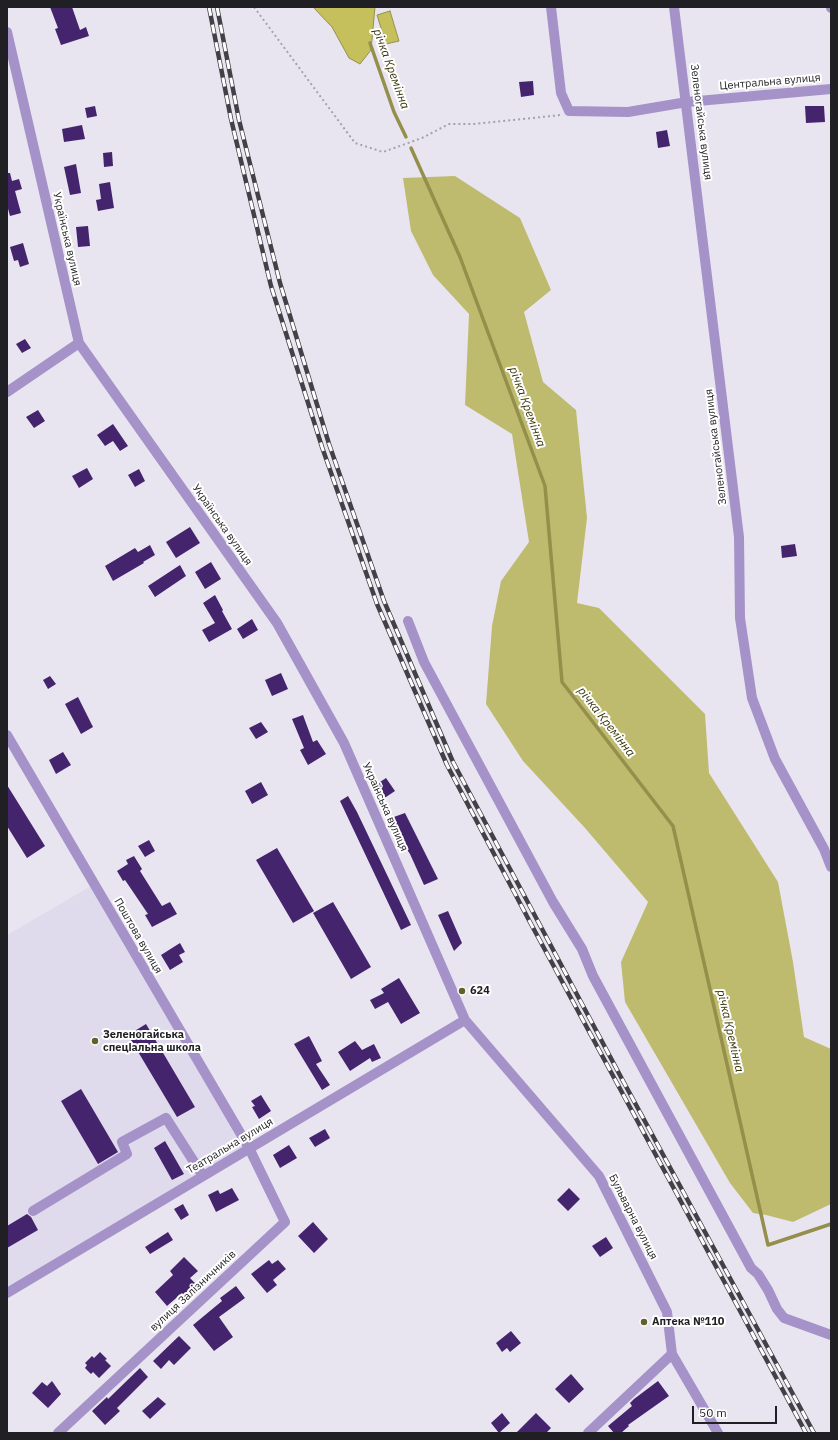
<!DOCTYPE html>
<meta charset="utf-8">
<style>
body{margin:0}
#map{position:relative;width:838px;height:1440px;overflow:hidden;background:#e9e5f0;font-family:"IBM Plex Sans",sans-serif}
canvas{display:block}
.frame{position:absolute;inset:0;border:8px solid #201f23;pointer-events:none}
.scale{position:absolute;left:692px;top:1406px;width:85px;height:18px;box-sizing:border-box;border:2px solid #201f23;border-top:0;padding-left:5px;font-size:12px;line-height:14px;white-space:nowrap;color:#201f23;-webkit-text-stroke:3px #fff;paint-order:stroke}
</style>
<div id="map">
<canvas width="838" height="1440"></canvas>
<div class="frame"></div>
<div class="scale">50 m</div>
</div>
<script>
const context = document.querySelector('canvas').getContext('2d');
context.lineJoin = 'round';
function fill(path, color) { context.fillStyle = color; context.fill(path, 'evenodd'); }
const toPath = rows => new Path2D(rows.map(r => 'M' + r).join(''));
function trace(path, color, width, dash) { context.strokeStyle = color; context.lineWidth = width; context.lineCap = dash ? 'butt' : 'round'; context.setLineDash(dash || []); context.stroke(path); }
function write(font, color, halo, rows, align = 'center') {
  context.font = font + ' "IBM Plex Sans",sans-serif'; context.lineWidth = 4; context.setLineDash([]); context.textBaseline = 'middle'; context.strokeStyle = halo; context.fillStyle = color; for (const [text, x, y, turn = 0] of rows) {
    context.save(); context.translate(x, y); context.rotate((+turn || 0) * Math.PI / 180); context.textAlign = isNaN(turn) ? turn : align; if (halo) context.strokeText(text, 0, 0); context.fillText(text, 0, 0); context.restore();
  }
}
fill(toPath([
 [91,886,244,1148,7,1287,7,935]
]), '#e0daed');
fill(toPath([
 [455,176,520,218,551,290,524,312,543,382,576,410,587,518,577,603,599,608,705,714,709,773,778,882,793,962,804,1037,831,1049,831,1204,793,1222,766,1215,753,1213,730,1183,625,1002,621,962,648,902,585,828,523,761,486,704,492,626,501,581,529,542,512,434,465,405,469,314,433,275,411,231,403,178]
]), '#bfbb6e');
const water = toPath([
 [313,7,375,7,371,50,360,64,349,58,332,27,313,7],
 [390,11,399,41,386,44,377,15,390,11]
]);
fill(water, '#c5c05c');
trace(water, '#94904b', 1);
trace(toPath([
 [370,43,394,112,406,137],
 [411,148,460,257,545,486,562,682,673,826,768,1245,831,1224]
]), '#94904b', 3.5);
fill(toPath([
 [50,7,72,7,80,30,86,27,89,36,61,45,55,29,58,28],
 [533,81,534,95,521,97,519,82],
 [95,106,97,116,87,118,85,108],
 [805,106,824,106,825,122,806,123],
 [82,125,85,139,64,142,62,129],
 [667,130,670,146,658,148,656,132],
 [112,152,113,166,104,167,103,153],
 [76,164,81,193,70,195,64,167],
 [7,173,10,173,12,181,19,179,22,189,15,191,21,213,10,216,7,205],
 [110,182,114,208,98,211,96,200,101,199,99,184],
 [88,226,90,246,78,247,76,227],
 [23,243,29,264,20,267,18,260,14,261,10,247],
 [25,339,31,348,22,353,16,344],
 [38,410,45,421,34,428,26,417],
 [113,424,128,446,120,451,113,441,105,446,97,435],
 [87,468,93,479,79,488,72,476],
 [139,469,145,481,135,487,128,475],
 [190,527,200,543,176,558,166,542],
 [795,544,797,556,782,558,781,546],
 [150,545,155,555,143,562,144,563,113,581,105,566,135,548,138,552],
 [211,562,221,579,205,589,195,572],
 [180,565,186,576,155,597,148,586],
 [215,595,223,610,222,611,232,629,209,642,202,630,215,623,203,603],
 [252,619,258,630,243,639,237,629],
 [281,673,288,689,272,696,265,680],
 [50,676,56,684,48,689,43,680],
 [78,697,93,727,81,734,65,704],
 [303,715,313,742,317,740,326,754,308,765,300,750,304,748,292,719],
 [261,722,268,732,256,739,249,728],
 [63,752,71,765,56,774,49,760],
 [386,778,395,791,383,799,374,786],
 [261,782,268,795,252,804,245,791],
 [7,785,45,846,27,858,7,826],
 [348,796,357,812,411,925,401,930,340,801],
 [405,813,438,879,424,885,410,854,400,839,402,837,391,818],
 [149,840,155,851,145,857,138,846],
 [277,848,314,911,293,923,256,860],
 [134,856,142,869,140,871,162,906,170,902,177,914,152,927,145,915,148,914,125,880,123,881,117,871,128,864,126,860],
 [333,902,371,967,351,979,313,913],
 [448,911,462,943,454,951,438,915],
 [180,943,185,952,179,955,183,962,170,970,161,955],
 [399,978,420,1013,401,1024,388,1002,375,1009,370,1000,384,993,381,989],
 [146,1024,195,1107,177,1117,128,1035],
 [309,1036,322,1061,316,1064,330,1085,322,1090,294,1044],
 [355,1041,362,1050,374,1044,381,1058,372,1062,370,1058,350,1071,338,1052],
 [81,1089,118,1152,98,1164,61,1101],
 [261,1095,271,1111,259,1119,252,1107,255,1106,251,1101],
 [325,1129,330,1138,315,1147,309,1138],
 [165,1141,184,1174,172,1180,154,1148],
 [289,1145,297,1158,280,1168,273,1155],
 [232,1188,239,1200,216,1212,208,1195,218,1190,220,1194],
 [569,1188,580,1199,568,1211,557,1200],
 [183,1204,189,1215,181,1220,174,1209],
 [27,1214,31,1217,38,1230,7,1248,7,1226],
 [313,1222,328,1239,314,1253,298,1236],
 [168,1232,173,1240,150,1254,145,1247],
 [606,1237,613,1248,600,1257,592,1246],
 [184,1257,198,1271,190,1278,199,1287,187,1299,182,1293,167,1306,155,1292,173,1275,170,1271],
 [269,1260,272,1264,278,1260,286,1269,273,1280,277,1285,267,1293,251,1274],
 [236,1286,245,1298,219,1317,233,1337,214,1351,193,1325,222,1301,220,1298],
 [511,1331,521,1343,510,1352,507,1348,502,1352,496,1343],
 [179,1336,191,1348,174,1365,169,1360,161,1369,153,1361],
 [100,1352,107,1359,105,1360,111,1366,99,1378,93,1372,91,1374,85,1368,87,1365,85,1363,92,1356,94,1358],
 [140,1368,148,1377,117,1408,120,1411,105,1425,92,1411,107,1397,108,1399],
 [571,1374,584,1389,569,1403,555,1389],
 [52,1381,61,1394,48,1408,32,1393,42,1382,47,1386],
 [658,1381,669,1396,628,1425,629,1426,621,1433,614,1433,608,1426,632,1406,630,1403,634,1399],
 [158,1397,166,1404,150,1419,142,1411],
 [502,1413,510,1423,499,1433,491,1423],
 [536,1413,551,1428,546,1433,516,1433]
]), '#45246e');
trace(toPath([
 [254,7,355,143,383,152,422,138,449,124,474,124,561,115]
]), '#a5a2ab', 2, [2, 3]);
trace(toPath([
 [551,7,561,93,569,111,628,112,687,102,831,89],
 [674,7,739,537,740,618,752,698,775,759,824,849,831,867],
 [831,7,831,8],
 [7,32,79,343,277,623,344,743,465,1020,599,1176,667,1312,672,1354,718,1433],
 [7,392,79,343],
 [408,621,424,662,553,902,582,949,593,976,751,1268,758,1274,768,1290,777,1309,784,1318,831,1335],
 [7,735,249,1148,285,1222,58,1433],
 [33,1211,127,1154,122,1142,166,1118,203,1176],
 [7,1293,465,1020],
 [588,1433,672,1354]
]), '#a592c9', 10);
const rail = toPath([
 [209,7,231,119,271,286,322,447,377,604,447,765,531,924,806,1433],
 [217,7,239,120,280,283,329,444,384,601,453,762,622,1079,814,1433]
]);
trace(rail, '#434147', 4.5);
trace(rail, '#fff', 3, [9]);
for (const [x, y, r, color] of [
 [462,991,4,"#63602d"],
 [95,1041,4,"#63602d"],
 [644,1322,4,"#63602d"]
]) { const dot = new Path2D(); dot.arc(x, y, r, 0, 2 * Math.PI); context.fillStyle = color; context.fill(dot); trace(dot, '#fff', 1.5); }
write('11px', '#201f23', '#fff', [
 ["Центральна вулиця",770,82,-5],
 ["Зеленогайська вулиця",701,122,83],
 ["Українська вулиця",67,239,77],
 ["Зеленогайська вулиця",716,447,-97],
 ["Українська вулиця",222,525,55],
 ["Українська вулиця",385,807,66],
 ["Поштова вулиця",138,936,60],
 ["Театральна вулиця",230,1146,-31],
 ["Бульварна вулиця",633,1217,63],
 ["вулиця Залізничників",193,1291,-43]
]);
write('bold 11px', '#201f23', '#fff', [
 ["624",470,991],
 ["Зеленогайська",103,1035],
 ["спеціальна школа",103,1048],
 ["Аптека №110",652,1322]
], 'left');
write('italic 12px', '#373408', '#fff', [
 ["річка Кремінна",391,69,70],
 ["річка Кремінна",527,407,70],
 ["річка Кремінна",606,722,52],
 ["річка Кремінна",730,1031,77]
]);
</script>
